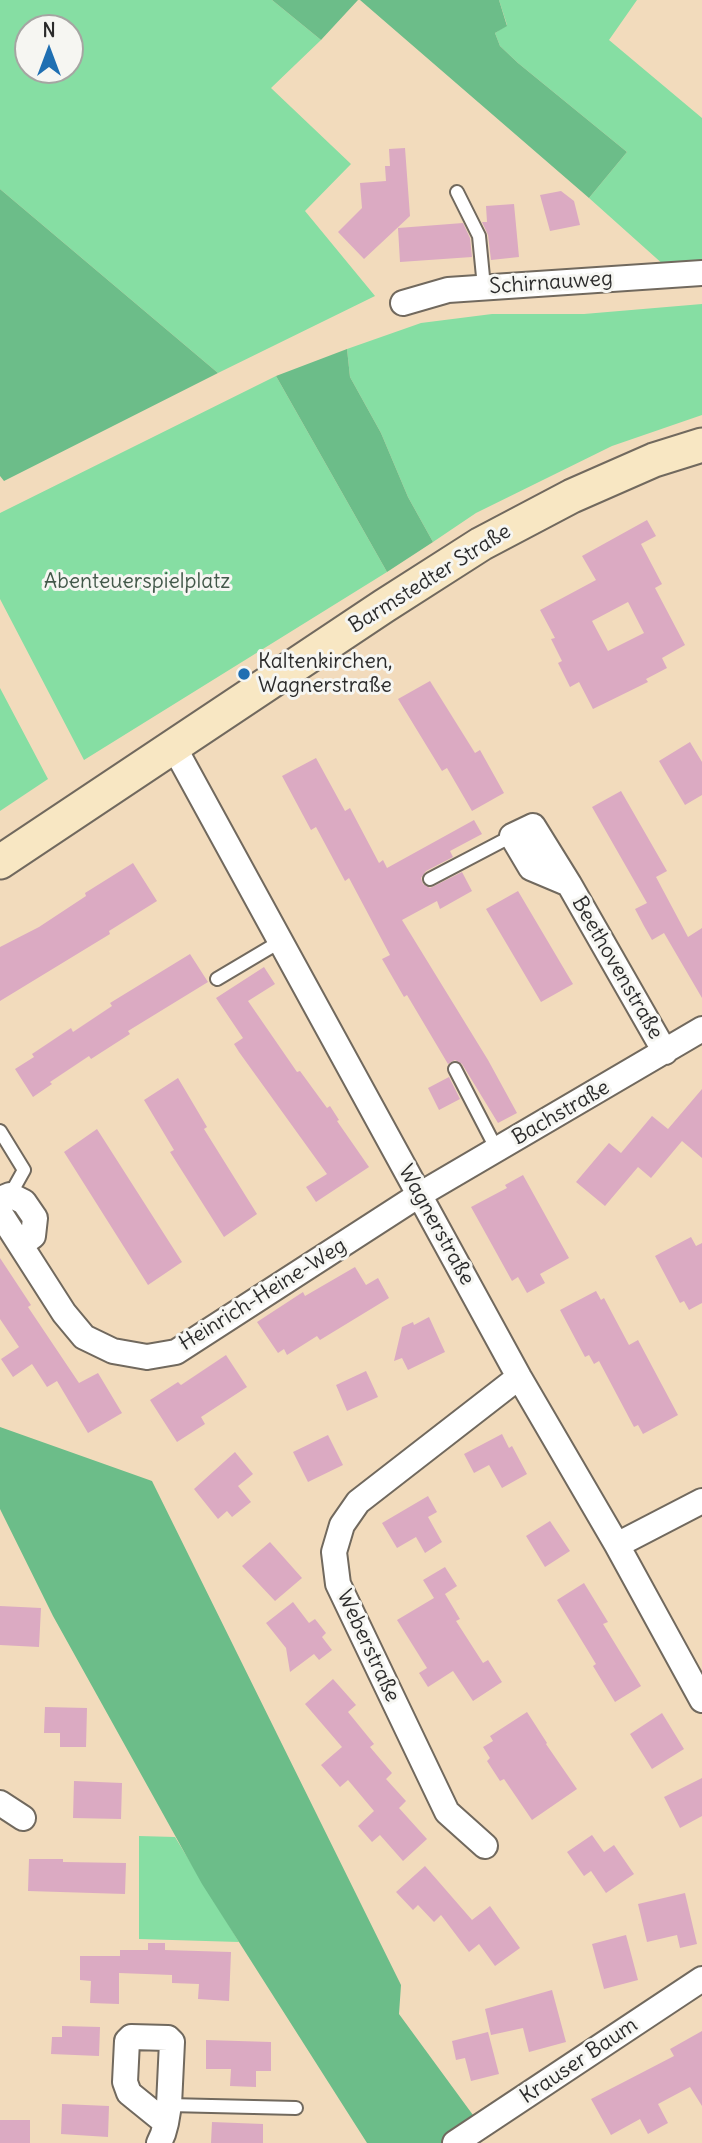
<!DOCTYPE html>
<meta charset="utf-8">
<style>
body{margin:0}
#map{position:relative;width:702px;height:2143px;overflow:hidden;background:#f2dbbc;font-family:Delius,sans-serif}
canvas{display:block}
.north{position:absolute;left:14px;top:14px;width:70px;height:70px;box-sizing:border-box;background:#f6f6f2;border:2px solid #a5a5a2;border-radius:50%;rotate:0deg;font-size:19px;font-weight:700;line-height:28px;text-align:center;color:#2b2b2b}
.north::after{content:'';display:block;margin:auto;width:24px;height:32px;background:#1f6fb2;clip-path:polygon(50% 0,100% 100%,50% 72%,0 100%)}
</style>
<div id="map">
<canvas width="702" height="2143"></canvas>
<div class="north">N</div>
</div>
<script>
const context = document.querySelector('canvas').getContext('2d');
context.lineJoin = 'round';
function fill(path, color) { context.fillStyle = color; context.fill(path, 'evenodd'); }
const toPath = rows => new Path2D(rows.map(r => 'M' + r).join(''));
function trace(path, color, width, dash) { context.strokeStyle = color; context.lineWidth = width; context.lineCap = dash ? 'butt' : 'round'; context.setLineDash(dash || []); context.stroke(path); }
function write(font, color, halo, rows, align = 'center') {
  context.font = font + ' Delius,sans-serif'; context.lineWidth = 6; context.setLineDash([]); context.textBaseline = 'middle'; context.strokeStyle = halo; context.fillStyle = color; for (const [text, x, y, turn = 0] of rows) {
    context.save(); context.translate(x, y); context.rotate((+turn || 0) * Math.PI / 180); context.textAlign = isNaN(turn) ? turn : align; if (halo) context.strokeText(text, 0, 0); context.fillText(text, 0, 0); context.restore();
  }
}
fill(toPath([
 [0,0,272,0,321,40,271,88,351,164,305,211,375,296,218,373,0,189],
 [28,28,70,28,70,70,28,70],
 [499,0,637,0,609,40,702,118,702,264,665,266,589,198,627,152,518,63,500,46,495,33,507,25],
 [702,304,702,415,612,446,476,513,433,542,408,497,381,433,350,377,347,349,421,323,492,314,584,314],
 [276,376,387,572,84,760,0,599,0,513],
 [0,688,48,779,0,811],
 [139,1836,175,1837,239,1942,139,1939]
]), '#86dea3');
fill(toPath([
 [272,0,358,0,321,40],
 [360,0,499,0,507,26,495,33,500,46,518,63,627,152,589,198],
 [0,189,218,373,4,481,0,476],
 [347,349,350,377,381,433,408,497,433,542,387,572,276,376],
 [0,1427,152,1481,401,1985,399,2014,481,2126,455,2143,367,2143,202,1884,53,1616,0,1509]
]), '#6cbd89');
fill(toPath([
 [405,148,410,216,364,259,338,232,362,208,360,183,386,181,385,166,390,166,389,149],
 [561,191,574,201,580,225,550,231,540,195],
 [514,204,519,257,491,260,488,235,482,222,487,222,486,206],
 [463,223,470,238,472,257,400,262,398,228],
 [647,520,656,536,641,544,662,584,655,588,685,645,662,658,667,668,646,679,648,682,593,709,579,682,570,687,558,663,562,661,551,639,555,638,540,610,596,580,582,556],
 [628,602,644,633,608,651,592,621],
 [430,681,475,753,480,750,504,793,472,811,447,768,442,771,398,699],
 [690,742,702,762,702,795,685,805,659,761],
 [316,758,345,811,350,808,379,863,383,860,387,868,474,820,482,834,450,851,453,857,426,871,421,878,423,884,430,888,462,872,472,891,440,909,437,901,402,920,488,1060,517,1113,498,1123,462,1064,455,1060,448,1064,407,995,404,997,382,959,390,955,349,878,345,881,316,827,311,830,282,776],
 [621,791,667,871,656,877,688,937,702,928,702,998,664,933,652,940,644,926,635,909,647,903,592,807],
 [133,863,157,901,109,931,110,934,0,1001,0,947,39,927,86,896,85,893],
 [518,891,573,984,541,1002,486,909],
 [190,954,208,982,128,1031,130,1034,91,1059,89,1056,50,1082,52,1084,33,1097,15,1069,34,1057,32,1054,71,1028,73,1032,112,1006,110,1003],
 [264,967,275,984,248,1001,297,1072,300,1071,327,1108,330,1106,339,1120,337,1121,369,1167,316,1202,306,1187,327,1174,239,1052,234,1044,243,1038,216,998],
 [449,1077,460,1099,439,1110,428,1088],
 [178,1078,207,1127,204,1129,257,1214,224,1237,170,1152,174,1150,144,1100],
 [702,1089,702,1158,682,1141,651,1178,638,1167,605,1206,576,1182,609,1143,621,1153,652,1116,668,1129],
 [97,1129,182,1262,148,1285,64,1152],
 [523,1175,569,1258,540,1274,545,1283,527,1293,518,1277,512,1281,471,1207,507,1188,505,1185],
 [691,1237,696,1246,702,1243,702,1303,689,1310,684,1301,680,1303,655,1256],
 [0,1258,31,1305,28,1307,79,1383,98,1373,122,1413,88,1433,57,1381,47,1387,32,1364,13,1377,1,1359,19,1347,0,1319],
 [355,1267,366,1285,378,1278,389,1298,320,1340,317,1336,287,1355,284,1349,278,1353,257,1322,303,1292,305,1296],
 [596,1291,601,1300,604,1298,629,1345,638,1340,678,1415,643,1434,638,1425,634,1427,599,1361,594,1364,589,1355,585,1357,560,1310],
 [429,1317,445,1352,408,1370,402,1358,394,1361,402,1327,413,1322,414,1325],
 [226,1355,247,1387,201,1417,205,1424,177,1442,150,1400,178,1382,181,1385],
 [366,1371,378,1397,347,1411,336,1385],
 [502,1434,509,1448,512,1446,527,1474,502,1488,489,1465,474,1473,464,1454],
 [328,1435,343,1465,308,1482,293,1452],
 [235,1452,253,1474,238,1486,251,1502,232,1517,227,1511,218,1519,194,1489],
 [428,1496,437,1512,428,1517,442,1542,425,1553,416,1537,397,1548,382,1523],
 [550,1521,570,1551,545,1567,526,1536],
 [270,1542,302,1578,275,1601,242,1566],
 [445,1567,457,1586,445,1594,460,1619,456,1621,483,1663,488,1660,502,1682,473,1701,453,1671,428,1687,419,1673,427,1668,397,1620,434,1598,423,1580],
 [584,1583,608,1622,603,1624,641,1686,615,1702,593,1666,596,1664,557,1600],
 [293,1602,309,1623,315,1619,326,1633,322,1637,332,1650,319,1660,314,1654,290,1672,286,1648,266,1623],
 [0,1606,41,1608,39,1647,0,1645],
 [333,1679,356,1705,348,1712,374,1744,370,1747,392,1773,386,1779,406,1801,399,1808,427,1839,403,1861,380,1835,372,1842,358,1826,374,1811,348,1780,340,1787,321,1765,342,1747,305,1704],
 [45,1707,87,1708,86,1747,60,1747,60,1733,44,1733],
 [527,1712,547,1743,546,1744,577,1789,532,1820,504,1779,500,1781,487,1761,490,1758,483,1747,493,1741,490,1736],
 [662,1713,684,1749,652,1769,630,1734],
 [702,1778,702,1816,680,1828,664,1797],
 [74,1781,122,1783,121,1819,73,1818],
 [592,1835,604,1852,614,1845,634,1874,606,1893,591,1871,584,1876,567,1852],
 [29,1859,63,1859,63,1862,126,1863,125,1894,28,1891],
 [425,1866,472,1920,490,1906,520,1948,495,1966,479,1944,469,1952,441,1915,434,1922,418,1905,413,1910,396,1892],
 [685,1893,697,1944,680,1948,677,1935,647,1942,638,1904],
 [626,1935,638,1980,604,1989,592,1944],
 [148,1943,165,1943,165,1950,231,1952,229,2001,198,1999,199,1984,172,1983,172,1975,119,1973,119,2004,90,2003,91,1981,80,1980,80,1956,120,1956,120,1950,148,1950],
 [552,1990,566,2042,529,2052,523,2028,491,2035,485,2009],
 [62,2026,100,2027,99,2056,51,2054,52,2037,62,2037],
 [702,2031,702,2106,690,2087,658,2104,668,2123,648,2134,640,2119,611,2135,591,2099,674,2056,670,2049],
 [488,2032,499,2074,471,2081,465,2058,456,2060,452,2041],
 [206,2040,271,2042,271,2071,256,2071,256,2087,230,2086,231,2069,206,2069],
 [62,2104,109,2106,108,2137,61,2134],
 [0,2120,30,2120,30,2143,0,2143],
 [212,2122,263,2124,263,2143,211,2143]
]), '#dbaac2');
const service = toPath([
 [457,192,479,236,484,287],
 [430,879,512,836],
 [217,979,281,941],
 [455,1069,497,1150],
 [0,1131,24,1170,10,1195],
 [169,2105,296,2108]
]);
const minor = toPath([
 [403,303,448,290,702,273],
 [174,747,519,1377,617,1545,702,1700],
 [569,884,531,868,512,836,533,826,569,884,665,1052],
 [0,1199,10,1195,24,1202,35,1218,33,1236,21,1245],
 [0,1213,64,1313,84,1337,113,1351,147,1357,176,1352,419,1195,702,1029],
 [617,1545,702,1501],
 [0,1803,23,1818],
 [485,1846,447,1812,338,1584,334,1552,342,1525,358,1502,519,1377],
 [159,2143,163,2134,166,2123,169,2105,172,2042,168,2038,131,2037,127,2041,125,2082,129,2093,166,2123],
 [455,2143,702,1979]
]);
const secondary = toPath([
 [0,862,384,606,481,544,572,496,654,460,702,445]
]);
trace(service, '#71695e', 16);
trace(minor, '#71695e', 28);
trace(secondary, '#71695e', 37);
trace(service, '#fff', 12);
trace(minor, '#fff', 24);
trace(secondary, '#f8e7c3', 33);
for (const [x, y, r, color] of [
 [244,674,7,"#1f6fb2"]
]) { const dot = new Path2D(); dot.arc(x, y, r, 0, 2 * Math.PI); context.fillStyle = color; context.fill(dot); trace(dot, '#f6f6f2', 2.5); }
write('21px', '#2b2b2b', '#f6f6f2', [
 ["Schirnauweg",551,283,-4],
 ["Barmstedter Straße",430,579,-32],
 ["Beethovenstraße",617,968,60],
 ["Bachstraße",561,1113,-30],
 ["Wagnerstraße",436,1225,61],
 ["Heinrich-Heine-Weg",263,1295,-32],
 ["Weberstraße",368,1646,65],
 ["Krauser Baum",579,2061,-34]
]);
write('21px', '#425849', '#f6f6f2', [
 ["Abenteuerspielplatz",137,582]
]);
write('21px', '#2b2b2b', '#f6f6f2', [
 ["Kaltenkirchen,",258,662],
 ["Wagnerstraße",258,686]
], 'left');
</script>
